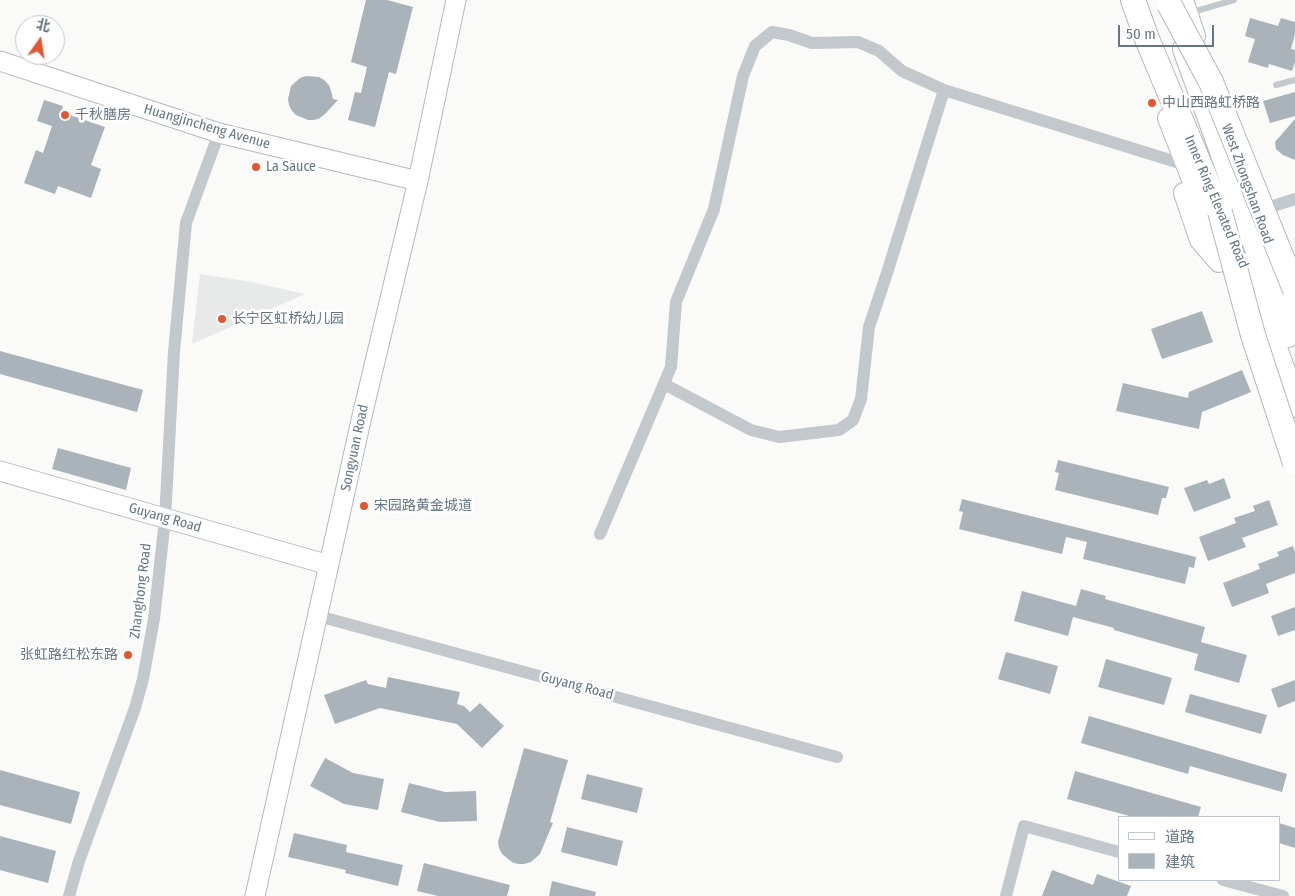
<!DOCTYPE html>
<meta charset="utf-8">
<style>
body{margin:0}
#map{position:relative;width:1295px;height:896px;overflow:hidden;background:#fafaf8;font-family:"Fira Sans Condensed","Noto Sans SC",sans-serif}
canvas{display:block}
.legend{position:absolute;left:1118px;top:816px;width:162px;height:65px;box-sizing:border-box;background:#fff;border:1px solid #c1c8cd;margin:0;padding:6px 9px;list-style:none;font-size:15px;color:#657683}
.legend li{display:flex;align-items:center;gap:10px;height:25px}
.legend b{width:25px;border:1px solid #c1c8cd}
.north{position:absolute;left:15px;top:15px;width:50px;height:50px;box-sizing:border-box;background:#fff;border:1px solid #c1c8cd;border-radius:50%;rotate:13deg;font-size:14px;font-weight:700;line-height:20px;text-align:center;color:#657683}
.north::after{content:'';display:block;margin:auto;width:18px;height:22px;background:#e4572e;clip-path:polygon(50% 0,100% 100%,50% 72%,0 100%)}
.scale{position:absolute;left:1118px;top:25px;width:96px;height:22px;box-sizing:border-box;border:2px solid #657683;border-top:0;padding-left:6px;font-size:15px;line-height:18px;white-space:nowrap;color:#657683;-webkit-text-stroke:4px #fff;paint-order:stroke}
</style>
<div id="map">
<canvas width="1295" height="896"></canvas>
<ul class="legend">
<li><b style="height:6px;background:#fff"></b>道路</li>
<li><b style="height:14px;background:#aab3b9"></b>建筑</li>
</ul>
<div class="north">北</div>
<div class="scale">50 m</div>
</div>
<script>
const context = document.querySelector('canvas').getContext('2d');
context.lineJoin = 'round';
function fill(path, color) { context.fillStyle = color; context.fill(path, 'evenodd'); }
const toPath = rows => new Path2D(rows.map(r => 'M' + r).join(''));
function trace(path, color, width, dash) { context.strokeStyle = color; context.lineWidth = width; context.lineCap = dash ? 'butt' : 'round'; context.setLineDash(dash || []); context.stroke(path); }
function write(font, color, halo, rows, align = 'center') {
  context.font = font + ' "Fira Sans Condensed","Noto Sans SC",sans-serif'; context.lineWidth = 5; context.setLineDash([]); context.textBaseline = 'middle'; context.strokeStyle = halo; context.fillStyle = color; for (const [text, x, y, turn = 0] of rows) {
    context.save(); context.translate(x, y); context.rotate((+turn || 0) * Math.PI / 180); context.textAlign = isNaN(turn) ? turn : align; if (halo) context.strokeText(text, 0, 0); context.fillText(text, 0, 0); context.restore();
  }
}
fill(toPath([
 [200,274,252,282,305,294,192,344]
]), '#e8e9e9');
fill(toPath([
 [366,0,387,0,413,7,396,74,389,72,375,127,348,120,355,92,361,93,367,67,351,62],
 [1250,18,1278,26,1281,18,1295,22,1295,34,1291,49,1295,50,1295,62,1292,71,1269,64,1268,68,1248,62,1255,39,1245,36],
 [306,76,319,77,324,80,329,85,331,91,333,99,338,100,325,114,320,118,314,120,308,120,296,115,292,111,289,105,288,99,291,86,300,78],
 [1295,92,1295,116,1270,123,1263,101],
 [44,100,63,106,61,112,105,127,91,165,101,169,91,198,58,186,55,194,24,183,36,150,43,153,52,126,37,121],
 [1295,119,1295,160,1283,155,1276,149,1275,142],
 [1202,311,1213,342,1162,359,1151,329],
 [0,351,143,390,137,412,0,374],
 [1242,370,1251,392,1202,412,1199,429,1116,411,1123,383,1188,398,1189,392],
 [58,448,131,468,126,490,52,469],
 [1058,460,1169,487,1166,498,1162,498,1158,515,1055,490,1059,473,1055,472],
 [1224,478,1231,498,1194,512,1184,488,1207,480,1209,484],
 [962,499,1196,557,1194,568,1189,567,1185,584,1083,559,1087,542,1066,537,1062,554,959,529,963,512,959,511],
 [1269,500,1278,525,1242,538,1246,547,1208,561,1199,537,1236,523,1234,518,1255,511,1253,506],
 [1293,546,1295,552,1295,573,1266,584,1269,593,1232,607,1223,583,1260,569,1258,564,1279,556,1277,552],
 [1081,589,1106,596,1105,599,1205,627,1201,642,1247,655,1239,683,1194,670,1198,654,1114,630,1114,628,1073,617,1068,636,1014,621,1022,591,1076,606],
 [1295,607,1295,630,1278,636,1271,616],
 [1006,652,1058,666,1050,694,998,679],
 [1106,659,1172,678,1164,705,1098,687],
 [388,677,460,692,457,704,464,706,470,712,480,703,504,726,482,748,457,724,380,708,335,724,324,695,366,680,368,684,386,688],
 [1295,680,1295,701,1278,708,1271,689],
 [1190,694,1267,715,1261,734,1185,712],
 [1089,716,1287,774,1282,792,1190,766,1188,774,1081,743],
 [524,748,568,760,550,822,553,823,540,854,531,862,524,864,518,864,512,862,502,854,499,848,498,842],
 [325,758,353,773,384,779,378,810,344,804,310,786],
 [0,770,80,792,71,824,0,805],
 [1075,771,1201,807,1198,817,1133,817,1067,799],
 [587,774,643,788,637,813,581,799],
 [409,783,445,792,476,791,477,821,440,822,401,812],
 [1279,823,1295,828,1295,848,1279,843],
 [567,827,623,841,617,866,561,852],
 [294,833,347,845,346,852,403,865,398,886,345,873,346,870,288,857],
 [0,836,56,851,48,883,0,870],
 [424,863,510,885,507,896,438,896,417,891],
 [1052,870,1093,885,1097,874,1131,886,1127,896,1042,896],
 [552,881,596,892,595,896,549,896]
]), '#aab3b9');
const secondary = toPath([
 [0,61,219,133,418,181],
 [0,471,329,565],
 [255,896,362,416,418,181,456,0]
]);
const primary = toPath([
 [1183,0,1195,36],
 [1168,118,1224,261],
 [1184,193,1200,240,1219,262],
 [1281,275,1295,311]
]);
const highway = toPath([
 [1133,0,1147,39,1228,232],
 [1185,49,1288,335],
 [1242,265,1263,314,1295,405]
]);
trace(secondary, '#b3babf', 21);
trace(primary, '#b5babe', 22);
trace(highway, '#b4b9bd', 26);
trace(toPath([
 [1189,13,1234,0],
 [1276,85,1295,80]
]), '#c3c8cc', 6);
trace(toPath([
 [1258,211,1295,199],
 [664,384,751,430,779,437,839,430,853,420,861,399,869,327,887,273,944,90],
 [600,534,671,367,676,302,714,209,743,76,755,46,772,32,789,35,812,43,858,42,879,51,902,71,944,90,1186,165],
 [318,616,837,757],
 [1223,880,1283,896],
 [69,896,79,861,135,708,143,679,154,619,165,519,174,352,186,223,219,133],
 [1006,896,1024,826,1119,852]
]), '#c3c8cc', 12);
trace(secondary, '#fff', 19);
trace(primary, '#fff', 20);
trace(highway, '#fff', 24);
const highwayBridge = toPath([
 [1169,4,1211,82,1295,290],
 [1220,212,1253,335,1295,463]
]);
trace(highwayBridge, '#b4b9bd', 26, []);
trace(highwayBridge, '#fff', 24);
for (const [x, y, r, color] of [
 [1152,103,5,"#e4572e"],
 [65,115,5,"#e4572e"],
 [256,167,5,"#e4572e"],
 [222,319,5,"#e4572e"],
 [364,506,5,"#e4572e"],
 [128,655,5,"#e4572e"]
]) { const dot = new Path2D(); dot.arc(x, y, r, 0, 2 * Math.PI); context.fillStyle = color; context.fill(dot); trace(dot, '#fff', 2); }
write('14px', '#657683', '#fff', [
 ["中山西路虹桥路",1162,103],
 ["千秋膳房",75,115],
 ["La Sauce",266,167],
 ["长宁区虹桥幼儿园",232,319],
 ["宋园路黄金城道",374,506],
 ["张虹路红松东路",118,655,"right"]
], 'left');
write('14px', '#657683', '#fff', [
 ["Huangjincheng Avenue",207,127,16],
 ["West Zhongshan Road",1247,184,70],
 ["Inner Ring Elevated Road",1216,202,67],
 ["Songyuan Road",355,448,-78],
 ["Guyang Road",165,518,16],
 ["Zhanghong Road",141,591,-83],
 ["Guyang Road",577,686,15]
]);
</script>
